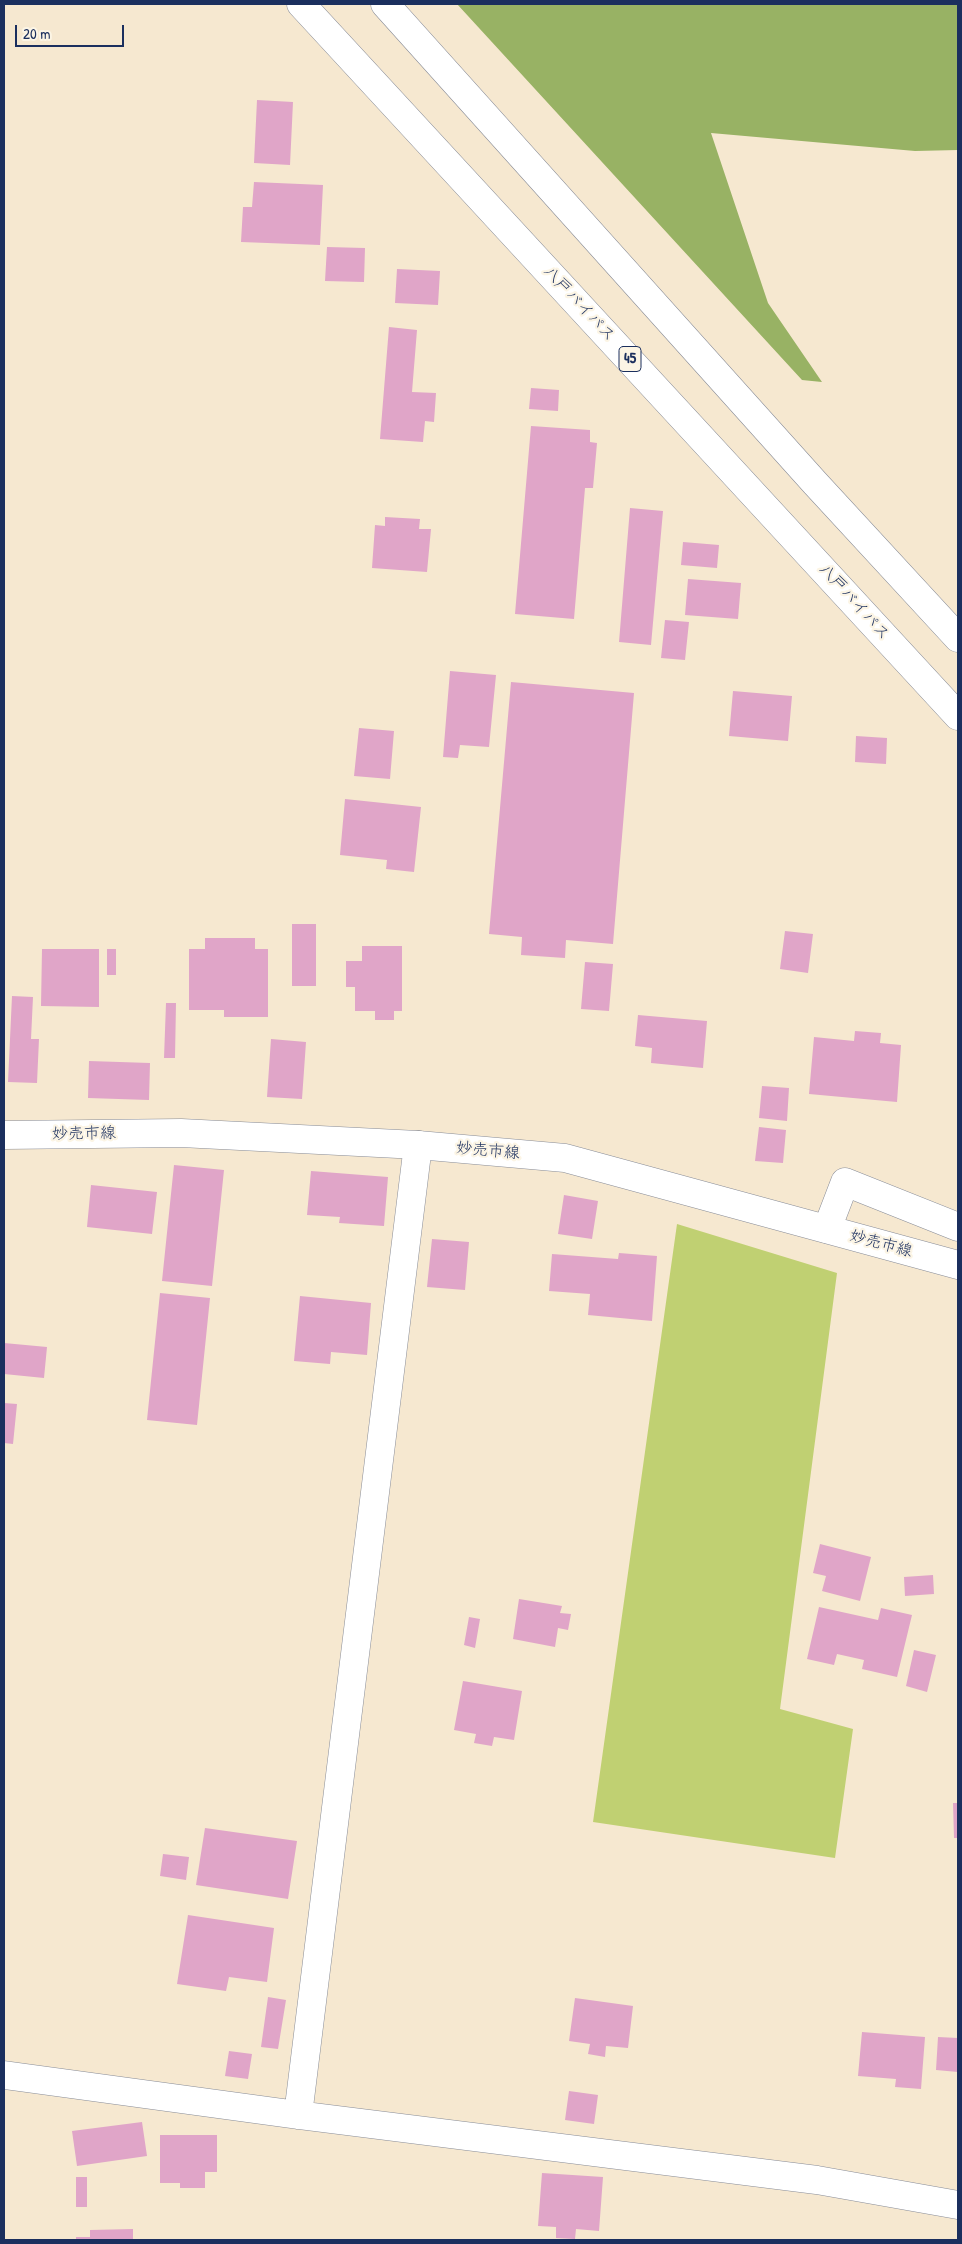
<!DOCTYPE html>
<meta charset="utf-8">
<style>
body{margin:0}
#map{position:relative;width:962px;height:2244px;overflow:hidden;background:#f6e8d0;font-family:"Patrick Hand",sans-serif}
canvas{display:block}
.frame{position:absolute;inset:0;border:5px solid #1b2f5e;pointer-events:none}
.scale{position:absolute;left:15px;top:25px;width:109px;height:22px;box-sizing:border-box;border:2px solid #1b2f5e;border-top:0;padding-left:6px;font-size:15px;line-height:18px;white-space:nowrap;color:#1b2f5e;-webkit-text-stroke:4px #fcf5e5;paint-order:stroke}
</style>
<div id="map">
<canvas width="962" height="2244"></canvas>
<div class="frame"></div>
<div class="scale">20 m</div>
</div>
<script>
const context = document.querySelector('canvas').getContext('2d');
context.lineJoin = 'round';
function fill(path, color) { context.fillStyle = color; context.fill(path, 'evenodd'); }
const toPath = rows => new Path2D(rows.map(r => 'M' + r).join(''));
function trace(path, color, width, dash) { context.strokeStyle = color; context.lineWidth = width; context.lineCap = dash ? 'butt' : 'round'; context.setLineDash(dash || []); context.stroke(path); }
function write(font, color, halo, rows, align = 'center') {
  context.font = font + ' "Patrick Hand","Klee One",sans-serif'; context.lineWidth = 4.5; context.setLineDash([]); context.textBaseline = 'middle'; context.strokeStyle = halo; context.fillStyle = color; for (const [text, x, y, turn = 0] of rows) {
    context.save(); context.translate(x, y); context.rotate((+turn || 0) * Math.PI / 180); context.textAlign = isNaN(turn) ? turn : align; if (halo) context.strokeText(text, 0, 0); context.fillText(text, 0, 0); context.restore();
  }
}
fill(toPath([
 [677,1224,837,1273,780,1709,853,1729,835,1858,593,1822]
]), '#c0d072');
fill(toPath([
 [457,4,958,4,958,150,915,151,711,133,768,303,822,382,802,380]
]), '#98b264');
fill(toPath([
 [257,100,293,102,290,165,254,163],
 [254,182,323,185,320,245,241,242,243,207,252,207],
 [327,247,365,248,364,282,325,281],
 [397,269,440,271,438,305,395,303],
 [389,327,417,330,412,392,436,393,434,422,425,421,423,442,380,439],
 [531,388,559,390,558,411,529,409],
 [531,426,590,430,590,442,597,443,593,488,585,488,574,619,515,614],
 [630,508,663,511,651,645,619,642],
 [385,517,420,519,419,529,431,529,427,572,372,568,375,525,385,526],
 [683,542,719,545,717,568,681,565],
 [688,579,741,583,738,619,685,615],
 [665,620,689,622,685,660,661,658],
 [450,671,496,675,489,747,460,745,458,758,443,757],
 [511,682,634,693,613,944,566,940,565,958,521,955,522,937,489,934],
 [733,691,792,696,788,741,729,736],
 [359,728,394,731,390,779,354,776],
 [856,736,887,738,886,764,855,762],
 [345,799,421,807,414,872,386,869,387,860,340,855],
 [292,924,316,924,316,986,292,986],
 [785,931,813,934,808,973,780,969],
 [205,938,255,938,255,949,268,949,268,1017,224,1017,224,1010,189,1010,189,949,205,949],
 [362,946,402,946,402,1011,394,1011,394,1020,375,1020,375,1011,355,1011,355,987,346,987,346,961,362,961],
 [42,949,99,949,99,1007,41,1006],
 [107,949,116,949,116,975,107,975],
 [585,962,613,964,609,1011,581,1009],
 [12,996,33,997,31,1039,39,1039,37,1083,8,1082],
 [166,1003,176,1003,175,1058,164,1058],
 [638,1015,707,1021,703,1068,651,1063,652,1048,635,1046],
 [855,1031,881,1033,880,1043,901,1045,897,1102,809,1094,814,1037,854,1041],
 [271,1039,306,1042,302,1099,267,1097],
 [89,1061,150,1063,149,1100,88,1098],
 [762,1086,789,1088,787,1121,759,1118],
 [759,1127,786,1130,783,1163,755,1161],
 [174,1165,224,1170,212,1286,162,1281],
 [311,1171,388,1177,384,1226,339,1223,340,1217,307,1215],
 [91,1185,157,1192,152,1234,87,1227],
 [564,1195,598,1201,592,1239,558,1234],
 [432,1239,469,1242,465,1290,427,1287],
 [619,1253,657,1256,652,1321,588,1315,590,1294,549,1291,552,1254,618,1259],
 [160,1293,210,1298,197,1425,147,1420],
 [300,1296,371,1303,367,1355,331,1352,330,1364,294,1361],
 [4,1343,47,1347,44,1378,4,1374],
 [4,1403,17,1404,13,1444,4,1443],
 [820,1544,871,1557,860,1601,822,1591,826,1576,813,1573],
 [933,1575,934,1594,905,1596,904,1577],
 [519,1599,562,1606,560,1613,571,1614,568,1630,558,1628,555,1647,513,1639],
 [819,1607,878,1620,881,1608,912,1615,897,1677,862,1669,864,1660,837,1654,834,1665,807,1659],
 [469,1617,480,1619,475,1648,464,1645],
 [914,1650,936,1655,927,1692,906,1686],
 [463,1681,522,1691,514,1740,494,1737,492,1746,474,1743,476,1734,454,1730],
 [953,1803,958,1803,958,1838,954,1838],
 [205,1828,297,1841,288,1899,196,1885],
 [163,1854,189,1857,186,1880,160,1876],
 [188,1915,274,1928,267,1982,229,1977,226,1991,177,1984],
 [268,1997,286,2000,278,2049,261,2047],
 [575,1998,633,2006,628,2048,606,2046,605,2057,588,2054,590,2044,569,2041],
 [862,2032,925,2037,921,2089,895,2087,896,2079,858,2076],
 [938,2037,958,2038,958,2072,936,2070],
 [229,2051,252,2054,248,2079,225,2076],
 [569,2091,598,2095,594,2124,565,2120],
 [142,2122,147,2156,77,2166,72,2131],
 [160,2135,217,2135,217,2172,205,2172,205,2188,180,2188,180,2183,160,2183],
 [542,2173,603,2177,599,2231,576,2229,575,2239,556,2238,556,2227,538,2226],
 [76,2177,87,2177,87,2207,76,2207],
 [133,2229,133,2240,76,2240,76,2237,90,2237,90,2230]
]), '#e0a5c8');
const minor = toPath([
 [827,1229,845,1182,958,1227],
 [4,2075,298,2115,817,2180,958,2205],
 [298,2115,418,1145]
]);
const major = toPath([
 [4,1135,181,1133,418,1145,565,1158,958,1265]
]);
const highway = toPath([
 [301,4,958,716],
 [385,4,815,483,958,638]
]);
trace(minor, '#888c97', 29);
trace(major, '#888c97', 29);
trace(highway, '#888c97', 29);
trace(minor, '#fff', 28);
trace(major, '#fff', 28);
trace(highway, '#fff', 28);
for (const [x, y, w] of [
 [630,359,22]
]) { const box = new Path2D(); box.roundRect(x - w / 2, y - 12.5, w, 25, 4); context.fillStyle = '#fcf5e5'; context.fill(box); trace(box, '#1b2f5e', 1); }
write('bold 15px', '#1b2f5e', null, [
 ["45",630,359]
]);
write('16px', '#1b2f5e', '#fcf5e5', [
 ["八戸バイパス",579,304,47],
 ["八戸バイパス",854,602,48],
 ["妙売市線",84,1134,-1],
 ["妙売市線",488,1151,5],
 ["妙売市線",881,1244,15]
]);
</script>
